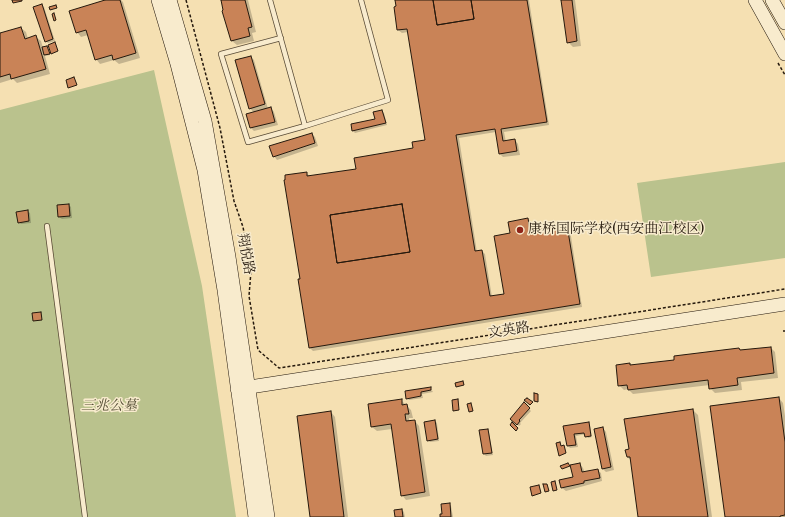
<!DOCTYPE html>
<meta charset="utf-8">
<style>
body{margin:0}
canvas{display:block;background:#f5e0b2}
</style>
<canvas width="785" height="517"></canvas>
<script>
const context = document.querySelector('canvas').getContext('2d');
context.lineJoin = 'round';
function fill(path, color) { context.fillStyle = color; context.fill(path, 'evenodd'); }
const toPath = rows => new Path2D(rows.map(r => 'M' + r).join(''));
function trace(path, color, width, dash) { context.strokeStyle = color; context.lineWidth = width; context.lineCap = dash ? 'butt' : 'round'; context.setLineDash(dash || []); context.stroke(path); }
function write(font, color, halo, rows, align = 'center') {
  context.font = font + ' "Libre Bodoni","Noto Serif SC",serif'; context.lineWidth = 3; context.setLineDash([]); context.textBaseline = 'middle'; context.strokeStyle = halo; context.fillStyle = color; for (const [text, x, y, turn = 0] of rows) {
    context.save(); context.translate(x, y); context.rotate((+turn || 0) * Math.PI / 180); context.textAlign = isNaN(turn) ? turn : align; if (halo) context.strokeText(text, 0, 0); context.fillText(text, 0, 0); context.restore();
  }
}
fill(toPath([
 [154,70,202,286,236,517,0,517,0,110],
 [785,162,785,258,651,277,637,183]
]), '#bac28d');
fill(toPath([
 [109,0,121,0,123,2,140,58,119,64,114,60,100,64,96,59,88,35,81,37,77,32],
 [222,0,248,0,256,32,252,33,254,41,237,45,232,41,223,11],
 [396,0,529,0,549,125,504,132,506,142,515,140,518,144,520,155,503,157,500,154,496,132,459,138,477,252,482,251,485,254,492,297,505,295,511,234,528,219,531,223,533,232,566,226,570,230,582,307,313,351,310,348,301,280,306,173,310,176,357,169,414,149,426,141,408,32,402,33,398,30],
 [562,0,575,0,581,46,573,47,568,42],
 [42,5,44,7,55,41,48,43,46,41],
 [21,28,26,32,28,39,36,37,41,41,43,48,47,48,50,55,45,56,50,74,17,83,13,79,0,83,0,34],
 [251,57,254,60,268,109,271,108,274,112,278,125,254,131,251,128,247,114,254,113,250,108],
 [382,111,384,113,387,125,355,133,353,131,352,125,376,119],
 [312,134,315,137,318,146,277,160,274,156],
 [69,205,71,207,72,218,62,219,59,217],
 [27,211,30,213,31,223,21,224,19,222],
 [771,348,775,352,778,378,741,382,742,390,715,393,710,388,710,385,633,394,628,389,624,390,619,385,630,364,632,366,675,361,739,349,741,351],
 [430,388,433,392,422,394,423,398,409,400,407,398],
 [779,398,783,403,785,416,785,517,726,517],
 [401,400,411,410,413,418,409,418,409,422,415,421,419,426,430,496,406,500,402,495,392,429,377,431,372,427],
 [524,404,531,411,520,423,521,424,519,426,512,419],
 [693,410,698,415,712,517,639,517,631,460,627,457,630,450],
 [331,412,335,417,348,517,311,517],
 [435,421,437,423,439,441,430,442,428,440],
 [588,423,590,425,592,437,588,438,586,434,576,436,578,447,570,448,568,446,565,427],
 [603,428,606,432,614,470,606,472,603,469,595,430],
 [487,430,489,432,493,455,486,456,484,454],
 [580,464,583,468,585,473,597,470,601,473,602,481,566,491,562,488,574,477],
 [449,504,451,506,453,517,441,517],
 [402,510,404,512,405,517,396,517]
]), '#0003');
const building = toPath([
 [12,0,22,0,22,1,13,3,12,0],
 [105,0,120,0,136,53,113,60,112,55,95,60,86,30,76,33,69,11,105,0],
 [221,0,245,0,252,27,248,28,250,36,231,41,222,11,223,10,221,0],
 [395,0,433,0,437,25,474,19,471,0,527,0,547,122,501,129,503,141,515,139,517,151,499,154,495,129,456,135,475,251,482,250,490,296,504,294,494,236,510,233,508,222,528,218,530,231,567,225,580,304,309,348,298,279,300,279,284,180,285,180,285,175,307,172,307,176,356,169,354,158,413,148,412,142,425,140,407,29,397,30,394,7,396,6,395,0],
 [402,204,410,252,337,263,330,215,402,204],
 [433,0,471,0,474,19,437,25,433,0],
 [561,0,572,0,577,41,567,43,561,0],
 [42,4,53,39,45,42,33,7,42,4],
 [56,5,57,8,50,10,49,7,56,5],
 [54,13,56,20,54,21,52,14,54,13],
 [21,27,25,39,36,35,46,69,11,79,10,74,0,77,0,33,21,27],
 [55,42,58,51,51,54,48,45,55,42],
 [47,46,50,54,44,55,42,47,47,46],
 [251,56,265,104,249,109,235,60,251,56],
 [74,77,77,85,68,88,66,80,74,77],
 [271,107,275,122,250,128,246,114,271,107],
 [382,110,386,123,352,131,351,124,375,119,373,112,382,110],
 [312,133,315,143,273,157,269,146,312,133],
 [69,204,70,216,58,217,57,205,69,204],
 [402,204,410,252,337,263,330,215,402,204],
 [28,210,29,221,18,223,16,212,28,210],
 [41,312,42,320,33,321,32,313,41,312],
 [771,347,774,373,737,378,738,385,709,389,708,380,628,390,627,385,618,386,616,365,630,363,630,365,674,360,674,356,739,348,740,350,771,347],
 [463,381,464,385,456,387,455,383,463,381],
 [431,387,431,390,421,392,421,396,406,399,405,391,431,387],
 [534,393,538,394,538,402,534,401,534,393],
 [779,397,785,442,785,515,780,516,780,517,725,517,710,406,779,397],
 [527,398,533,402,530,405,524,400,527,398],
 [402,399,402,405,407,404,409,414,405,414,406,421,415,420,425,492,401,496,391,424,371,427,368,404,402,399],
 [458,399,459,410,453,411,452,400,458,399],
 [524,402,530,408,519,420,520,421,517,425,510,419,524,402],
 [471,403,473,411,469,412,467,404,471,403],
 [693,409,708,517,638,517,630,457,627,457,625,450,629,449,624,419,693,409],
 [331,411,344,517,310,517,297,416,331,411],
 [435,420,438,439,427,441,424,422,435,420],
 [512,422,518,428,516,431,510,425,512,422],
 [589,422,591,436,585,437,584,433,574,434,576,445,567,446,563,426,589,422],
 [603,427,611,467,602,469,594,429,603,427],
 [488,429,492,453,483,454,479,430,488,429],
 [560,442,561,446,564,445,566,453,559,456,556,443,560,442],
 [568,463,570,466,562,469,560,466,568,463],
 [580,463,582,472,598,469,600,478,584,481,584,483,561,488,559,480,573,477,570,465,580,463],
 [555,481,557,490,553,491,551,482,555,481],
 [543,484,547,484,549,491,545,492,543,484],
 [539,485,541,493,532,496,530,487,539,485],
 [450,503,451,517,440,517,440,514,442,514,441,504,450,503],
 [402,509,403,517,395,517,394,510,402,509]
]);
fill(building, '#c98357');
trace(building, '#25190d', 1);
const lane = toPath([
 [270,0,305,126,388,100,361,0],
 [281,38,221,54,248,142,305,126],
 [47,226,85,517]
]);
const secondary = toPath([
 [158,0,177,64,204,170,224,290,255,517],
 [170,0,205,121,229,257,268,517],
 [755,0,785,54],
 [772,0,785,23],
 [237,389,785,304]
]);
trace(lane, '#594b36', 6);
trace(secondary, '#25190d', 14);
trace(toPath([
 [186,0,220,128,234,201,243,227,251,271,249,296,258,350,279,368,785,289],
 [778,63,785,75],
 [783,331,785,331]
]), '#25190d', 1.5, [3, 2]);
trace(lane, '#f8ebcd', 4.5);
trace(secondary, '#f8ebcd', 13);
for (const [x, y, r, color] of [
 [520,230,4,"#8f2418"]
]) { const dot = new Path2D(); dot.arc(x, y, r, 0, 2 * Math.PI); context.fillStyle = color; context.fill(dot); trace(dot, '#f8ebcd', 1.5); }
write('14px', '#25190d', '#f8ebcd', [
 ["康桥国际学校(西安曲江校区)",528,230]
], 'left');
write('14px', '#25190d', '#f8ebcd', [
 ["翔悦路",245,254,80],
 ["文英路",509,331,-9]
]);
write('italic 14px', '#524c33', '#f8ebcd', [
 ["三兆公墓",109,407]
]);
</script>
